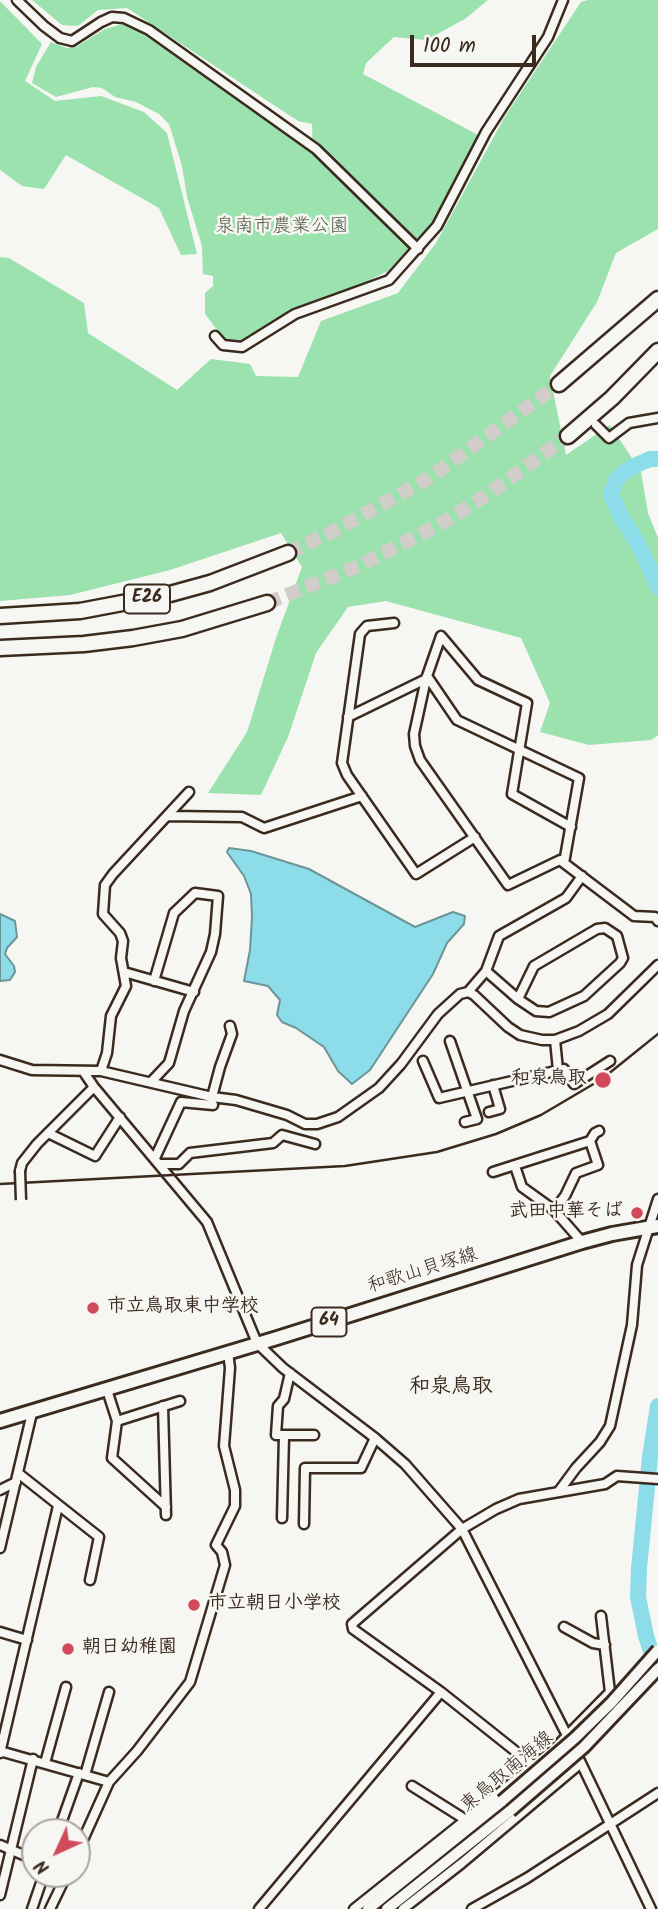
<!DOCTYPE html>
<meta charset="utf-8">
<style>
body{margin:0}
#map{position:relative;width:658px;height:1909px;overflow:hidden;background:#f6f6f2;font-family:Kalam,sans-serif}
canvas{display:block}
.north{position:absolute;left:21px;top:1818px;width:70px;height:70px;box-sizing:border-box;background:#f6f6f2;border:2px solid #aba49d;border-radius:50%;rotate:225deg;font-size:19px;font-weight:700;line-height:28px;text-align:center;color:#3b2a1e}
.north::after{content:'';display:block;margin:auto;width:24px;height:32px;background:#d1495b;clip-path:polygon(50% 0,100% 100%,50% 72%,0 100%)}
.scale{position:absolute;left:410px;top:35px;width:126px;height:32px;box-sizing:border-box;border:4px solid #3b2a1e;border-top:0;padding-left:9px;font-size:21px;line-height:24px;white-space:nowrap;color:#3b2a1e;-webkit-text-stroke:5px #f6f6f2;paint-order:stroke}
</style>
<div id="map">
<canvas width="658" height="1909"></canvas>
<div class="north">N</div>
<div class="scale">100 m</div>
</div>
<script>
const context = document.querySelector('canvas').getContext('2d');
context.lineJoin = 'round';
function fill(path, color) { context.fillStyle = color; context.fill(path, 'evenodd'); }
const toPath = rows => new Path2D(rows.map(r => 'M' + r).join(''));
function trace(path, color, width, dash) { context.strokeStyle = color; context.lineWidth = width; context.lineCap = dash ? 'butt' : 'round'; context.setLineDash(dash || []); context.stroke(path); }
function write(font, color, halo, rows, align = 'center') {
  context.font = font + ' Kalam,"Klee One",sans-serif'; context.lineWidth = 5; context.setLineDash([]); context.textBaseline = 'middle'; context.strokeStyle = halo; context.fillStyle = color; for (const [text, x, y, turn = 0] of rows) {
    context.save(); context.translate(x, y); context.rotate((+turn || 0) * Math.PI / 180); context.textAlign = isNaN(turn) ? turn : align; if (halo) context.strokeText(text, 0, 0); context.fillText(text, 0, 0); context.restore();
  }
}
fill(toPath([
 [32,0,488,0,465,19,426,40,394,37,366,63,363,74,480,136,459,173,435,223,388,271,240,345,228,344,205,314,205,293,213,286,213,276,203,274,202,246,187,197,182,166,169,124,159,114,136,102,115,97,102,88,93,87,56,97,32,83,36,67,51,42,67,48,76,47,105,29,123,24,135,28,149,37,313,152,312,124,298,121,127,8,98,10,78,26,62,25],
 [588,0,658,0,658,229,616,253,597,302,550,376,566,455,610,425,641,472,648,513,658,538,658,735,651,740,589,745,540,732,550,703,521,638,386,601,348,607,316,653,288,737,261,795,208,793,247,732,276,638,302,567,281,533,170,570,70,595,0,601,0,257,9,258,84,303,88,333,177,390,211,359,250,364,256,376,298,377,321,321,398,293,436,243,504,118,581,2],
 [0,1,42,44,25,81,55,101,101,96,144,112,167,133,197,254,181,255,159,208,66,155,44,189,22,186,0,170]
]), '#9be2af');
const water = toPath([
 [229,848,251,851,309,869,415,927,453,912,465,916,464,924,447,943,433,974,370,1070,352,1084,338,1071,324,1047,296,1028,282,1022,277,1015,280,1000,268,986,244,981,250,950,252,917,251,894,244,876,227,852,229,848],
 [0,914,15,921,17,937,7,948,5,954,14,966,15,972,10,980,0,981,0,914]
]);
fill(water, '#8cdce9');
trace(water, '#6c9598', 2);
trace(toPath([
 [658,459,650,459,634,466,623,473,616,480,611,494,620,515,638,544,658,587],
 [657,1670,646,1636,638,1597,639,1568,650,1457,658,1406]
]), '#8cdce9', 16);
trace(toPath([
 [288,553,336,530,429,478,559,384],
 [267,603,361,565,444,522,487,495,568,436]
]), '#d1cdc8', 14, [14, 7]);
const minor = toPath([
 [17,0,44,26,60,38,72,41,101,22,112,17,124,18,149,30,316,149,418,249],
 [215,336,223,345,242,347,295,314,389,280,437,226,486,132,548,37,563,0],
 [596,425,609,438,629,423,658,418],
 [394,623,367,626,360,634,342,763,347,775,416,874,475,837],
 [427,676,457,720,579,778,564,863],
 [348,717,426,679],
 [168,816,242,817,264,828,362,796],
 [571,827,512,794,527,703,478,680,441,636,426,679,414,734,415,746,420,760,508,885,560,860,634,916,655,917,658,921],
 [486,971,518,999,536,1011,549,1012,584,996,620,963,623,958,617,936,605,928,597,929,534,966,518,999],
 [124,972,194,992],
 [468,992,486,971,499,936,566,898,582,876],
 [555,1040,558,1070],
 [450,1041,477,1119,465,1122],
 [0,1060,32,1070,101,1071,212,1097,236,1100,287,1115,305,1124,317,1124,338,1117,379,1088,401,1064,438,1014,460,994,468,992,474,995,508,1027,520,1035,542,1040,555,1040,579,1031,608,1014,658,965],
 [423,1061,439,1098,564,1069,574,1084,610,1061],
 [83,1071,94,1087,207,1222,257,1343,283,1368,375,1438,405,1464,462,1529,581,1763],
 [101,1071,107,1053,111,1016,126,986,121,958,123,941,120,933,103,914,105,885,113,874,189,792],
 [151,1082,169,1063,184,1011,211,952,215,934,218,896,195,893,174,913,154,981],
 [212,1097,220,1067,232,1034,230,1026],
 [489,1112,500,1109,493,1085],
 [48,1133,95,1156,120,1117],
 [590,1141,595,1133,599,1131],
 [155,1158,181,1102,213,1105],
 [159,1164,179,1164,190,1153,273,1143,282,1135,315,1144],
 [515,1166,522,1187,554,1210,582,1242],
 [20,1171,22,1163,37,1144,94,1087],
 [493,1172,590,1141,598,1165,576,1173,565,1196,554,1210],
 [290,1373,284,1399,278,1406,276,1435,314,1435],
 [107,1390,117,1421,112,1458,166,1507],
 [163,1406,166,1515],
 [117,1421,180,1401],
 [18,1473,99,1537,90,1580],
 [0,1490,16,1482],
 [559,1491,576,1468,600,1442,610,1426,632,1325,637,1265,658,1199],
 [282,1518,284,1436],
 [304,1524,305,1468,361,1468,375,1438],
 [0,1548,32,1413],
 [564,1627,593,1643,605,1645],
 [0,1632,27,1640],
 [0,1751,109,1782],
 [0,1753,58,1506],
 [45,1763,66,1687],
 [534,1766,441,1692,353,1629,352,1624,462,1529,496,1509,519,1499,605,1484,617,1476,658,1479],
 [85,1775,109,1692],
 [412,1786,466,1820],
 [58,1832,79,1773],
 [0,1845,35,1860],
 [77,1853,109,1782,137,1751,190,1682,225,1565,222,1552,216,1545,235,1506,235,1490,224,1446,230,1368,228,1352],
 [0,1895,33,1759],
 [32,1909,44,1874],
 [50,1909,67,1874],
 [259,1909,441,1692],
 [354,1909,552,1751,610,1692,601,1616],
 [403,1909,462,1863,581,1763,651,1909],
 [472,1909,527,1878,658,1793]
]);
const secondary = toPath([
 [368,1909,502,1801],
 [387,1909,510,1811]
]);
const primary = toPath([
 [0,1421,277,1338,582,1242,612,1234,658,1226]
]);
const motorway = toPath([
 [559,384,658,299],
 [568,436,612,398,658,351],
 [0,616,80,611,170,594,210,583,288,553],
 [0,648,84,644,133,638,182,629,267,603]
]);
trace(minor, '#3b2a1e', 13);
trace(secondary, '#3b2a1e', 16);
trace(primary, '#3b2a1e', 18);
trace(motorway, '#3b2a1e', 19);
trace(minor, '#f6f6f2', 8);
trace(secondary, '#f6f6f2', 10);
trace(primary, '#f6f6f2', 12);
trace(motorway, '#f6f6f2', 14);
trace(toPath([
 [0,1184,345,1166,437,1152,496,1134,541,1115,602,1079,658,1034]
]), '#3b2a1e', 2.5);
const minorBridge = toPath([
 [20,1171,21,1200]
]);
const secondaryBridge = toPath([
 [502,1801,575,1738,611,1703,658,1650],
 [510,1811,584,1747,658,1669]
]);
trace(minorBridge, '#3b2a1e', 13, []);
trace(secondaryBridge, '#3b2a1e', 16, []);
trace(minorBridge, '#f6f6f2', 8);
trace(secondaryBridge, '#f6f6f2', 10);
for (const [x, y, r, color] of [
 [603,1080,9,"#d1495b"],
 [637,1213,7,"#d1495b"],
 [93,1308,7,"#d1495b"],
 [194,1605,7,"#d1495b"],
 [68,1649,7,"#d1495b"]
]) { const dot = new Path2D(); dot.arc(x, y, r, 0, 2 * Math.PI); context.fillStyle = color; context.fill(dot); trace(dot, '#f6f6f2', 2.5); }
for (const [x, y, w] of [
 [147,599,46],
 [329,1322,35]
]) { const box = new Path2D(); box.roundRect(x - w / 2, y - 14.5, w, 29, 5); context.fillStyle = '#f6f6f2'; context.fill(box); trace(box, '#3b2a1e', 2); }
write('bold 18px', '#3b2a1e', null, [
 ["E26",147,599],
 ["64",329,1322]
]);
write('19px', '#535842', '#f6f6f2', [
 ["泉南市農業公園",282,228]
]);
write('bold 19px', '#3b2a1e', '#f6f6f2', [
 ["和泉鳥取",587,1080,"right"],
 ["武田中華そば",623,1213,"right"],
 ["市立鳥取東中学校",107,1308],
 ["市立朝日小学校",208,1605],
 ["朝日幼稚園",82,1649]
], 'left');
write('19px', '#3b2a1e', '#f6f6f2', [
 ["和歌山貝塚線",423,1272,-17],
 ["東鳥取南海線",508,1773,-40]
]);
write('bold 21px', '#3b2a1e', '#f6f6f2', [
 ["和泉鳥取",451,1388]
]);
</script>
